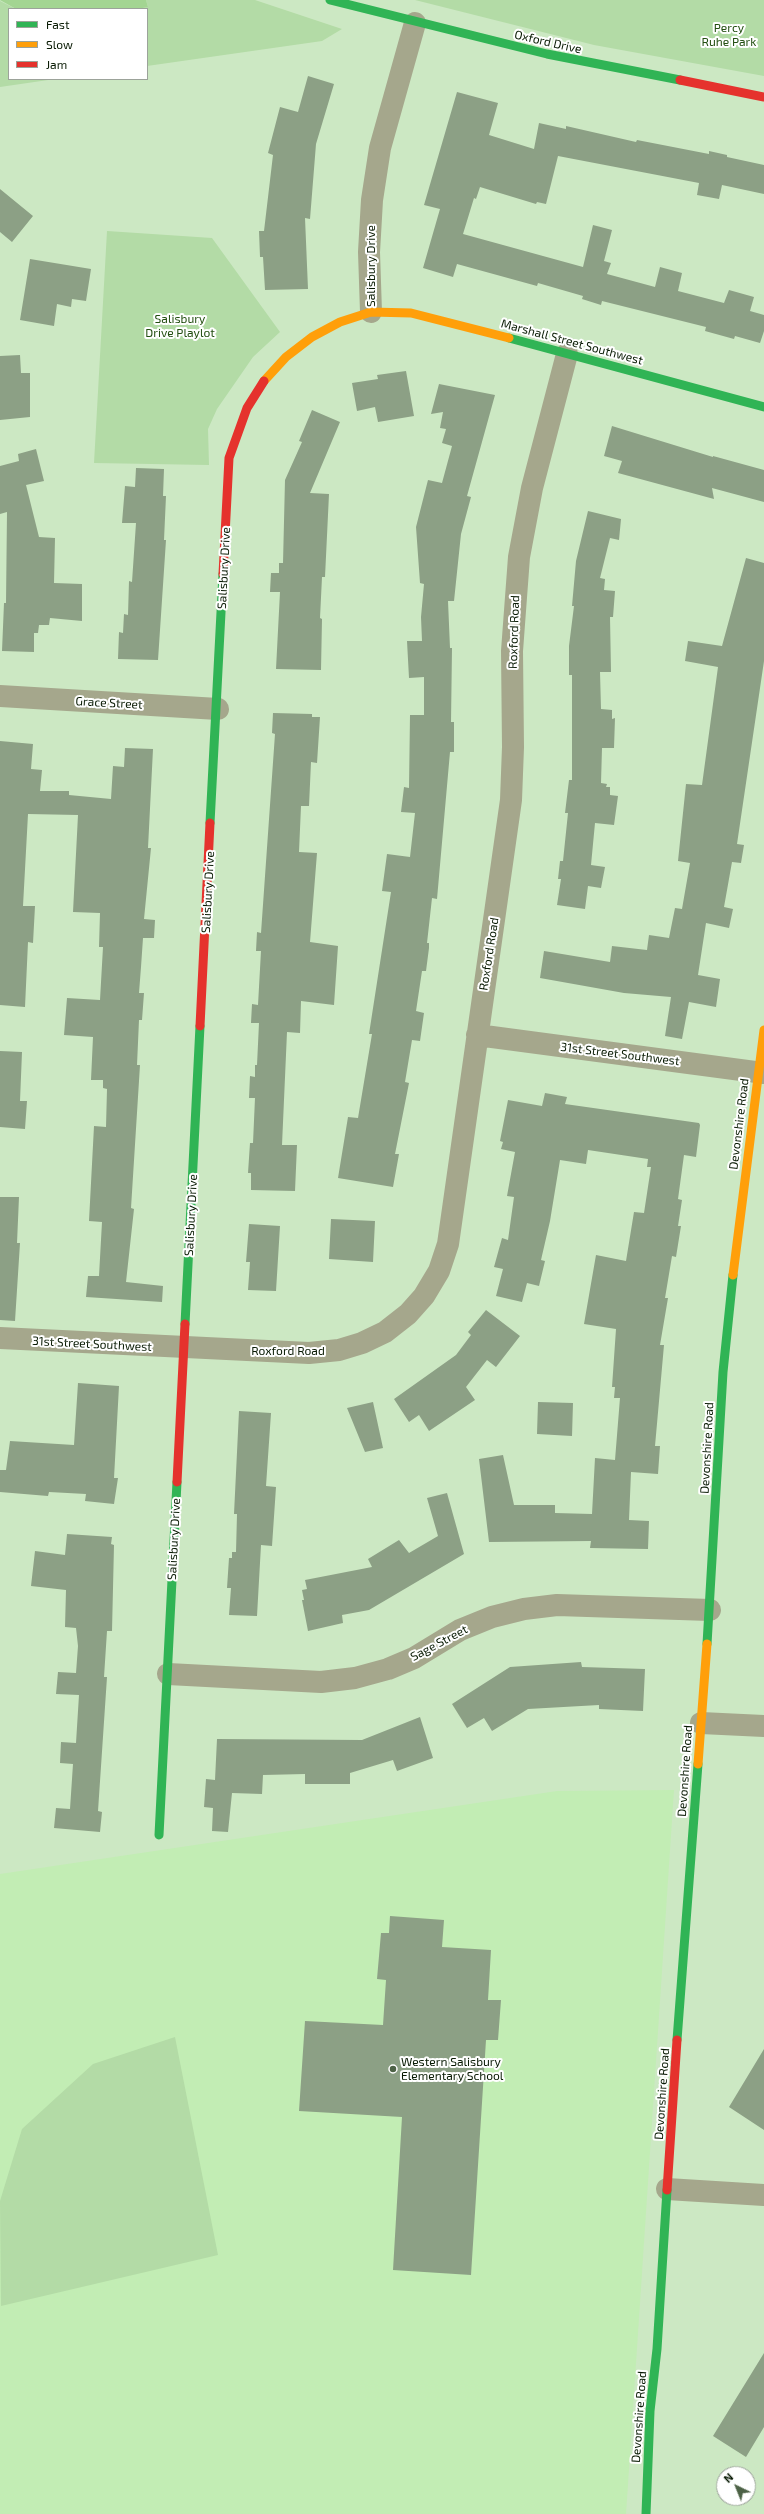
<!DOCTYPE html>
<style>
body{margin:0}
#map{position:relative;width:764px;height:2514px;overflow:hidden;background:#cce8c3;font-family:"Exo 2",sans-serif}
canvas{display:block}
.legend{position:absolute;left:8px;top:8px;width:140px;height:72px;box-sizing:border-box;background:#fff;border:1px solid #9ca39a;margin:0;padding:5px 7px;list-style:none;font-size:12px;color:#081a03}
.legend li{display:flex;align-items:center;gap:8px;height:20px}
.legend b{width:20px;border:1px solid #9ca39a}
.north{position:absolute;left:716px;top:2466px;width:40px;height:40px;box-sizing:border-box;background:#fff;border:1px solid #9ca39a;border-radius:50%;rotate:317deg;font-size:11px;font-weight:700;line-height:16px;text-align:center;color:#081a03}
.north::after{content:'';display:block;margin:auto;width:14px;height:18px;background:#4d6246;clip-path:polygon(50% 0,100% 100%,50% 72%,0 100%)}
</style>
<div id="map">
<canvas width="764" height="2514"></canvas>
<ul class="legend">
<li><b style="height:5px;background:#30b455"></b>Fast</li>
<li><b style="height:5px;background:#ff9f0a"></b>Slow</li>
<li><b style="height:5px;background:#e5322d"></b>Jam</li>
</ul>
<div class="north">N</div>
</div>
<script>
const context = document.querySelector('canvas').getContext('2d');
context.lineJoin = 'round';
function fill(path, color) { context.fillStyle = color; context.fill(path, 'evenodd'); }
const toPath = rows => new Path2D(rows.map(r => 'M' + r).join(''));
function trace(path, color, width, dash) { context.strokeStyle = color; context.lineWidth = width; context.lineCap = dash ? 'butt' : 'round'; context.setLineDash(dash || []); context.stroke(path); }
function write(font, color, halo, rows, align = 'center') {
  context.font = font + ' "Exo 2",sans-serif'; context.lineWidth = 4; context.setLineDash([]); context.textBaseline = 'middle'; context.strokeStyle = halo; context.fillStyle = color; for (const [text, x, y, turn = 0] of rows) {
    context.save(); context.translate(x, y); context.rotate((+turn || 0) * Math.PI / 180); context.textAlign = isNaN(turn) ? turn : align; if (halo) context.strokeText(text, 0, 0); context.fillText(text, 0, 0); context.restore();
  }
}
fill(toPath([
 [674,1790,626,2514,0,2514,0,1874,557,1791]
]), '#c2edb4');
fill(toPath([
 [146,0,255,0,342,29,322,41,147,66,147,9,137,9,148,7],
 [415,0,764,0,764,76,594,45],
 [0,1,16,9,9,9,9,79,55,79,0,87],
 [107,231,212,238,280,332,253,357,217,409,208,429,209,465,94,463],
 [175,2037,218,2255,1,2306,0,2201,22,2129,93,2064]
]), '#b3dba6');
fill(toPath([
 [0,0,146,0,148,7,137,9,16,9]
]), '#a3d592');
fill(toPath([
 [308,76,334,84,316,144,310,219,305,218,308,289,265,290,263,257,260,257,259,231,264,231,273,155,268,153,280,107,298,112],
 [457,92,498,103,489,135,534,149,539,123,566,129,566,126,636,142,637,140,709,154,709,151,727,155,727,157,764,165,764,194,722,185,719,199,697,195,699,183,558,156,546,204,537,202,536,204,480,187,476,199,474,198,463,234,583,267,593,225,612,230,604,261,611,263,607,274,655,287,660,267,682,273,678,291,724,303,729,290,754,297,750,311,764,315,764,331,760,343,735,336,734,339,705,331,706,327,602,301,601,305,582,299,583,296,538,283,537,286,457,264,453,277,423,268,440,209,424,205],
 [0,189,33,216,12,242,0,232],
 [30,259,91,269,86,301,72,299,71,307,57,304,54,326,20,320],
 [20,355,21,373,30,373,30,417,0,420,0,356],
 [406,371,414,416,378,422,375,407,357,411,352,383,378,379,377,375],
 [439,384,495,395,467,496,471,497,461,534,454,601,448,601,450,648,452,648,451,722,454,722,454,752,450,752,437,899,432,898,427,943,429,943,429,948,426,971,422,971,416,1011,424,1013,420,1041,412,1040,405,1082,409,1083,395,1154,399,1154,393,1187,338,1178,348,1117,358,1118,372,1034,369,1034,391,892,382,891,387,854,410,857,415,813,401,812,404,787,409,788,410,715,424,715,424,677,409,678,407,641,422,641,421,617,424,584,420,583,416,527,428,480,442,483,452,446,442,443,446,429,440,428,443,412,431,414],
 [312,410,340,422,310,493,329,494,325,577,322,577,320,618,322,619,321,670,276,669,280,592,270,592,271,573,279,573,279,563,283,563,285,480,302,442,299,441],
 [612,426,713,457,713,456,764,470,764,502,712,488,714,499,618,473,622,461,604,456],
 [36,449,44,481,26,485,39,537,55,538,54,583,82,584,82,621,50,618,49,625,39,625,38,633,34,633,34,652,2,651,4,603,6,603,7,512,0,514,0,466,19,461,18,454],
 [136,468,164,469,163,496,166,496,164,540,166,540,158,660,118,659,119,632,123,633,124,614,128,615,129,581,132,582,136,523,122,523,125,486,135,487],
 [588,511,621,519,619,540,610,538,600,578,605,579,604,590,615,591,613,617,610,617,611,672,600,672,601,709,612,710,612,719,615,718,614,748,602,748,601,783,607,784,606,787,610,787,610,795,618,796,614,825,595,823,591,865,605,867,601,888,588,886,585,909,557,905,561,879,558,879,560,861,563,861,568,813,565,813,569,780,572,780,572,675,569,675,569,646,574,606,572,606,576,561],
 [746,558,764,563,764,661,737,844,744,845,741,863,732,862,724,907,733,909,729,928,706,923,698,975,720,979,716,1007,689,1002,682,1039,665,1036,671,997,624,993,540,978,544,951,610,962,612,946,647,950,649,935,669,938,675,908,682,909,690,863,678,861,686,784,702,785,718,667,685,661,688,641,722,646],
 [273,713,312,714,312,717,320,717,317,763,311,762,309,806,301,806,299,852,317,853,310,942,338,946,334,1005,301,1001,300,1033,287,1032,282,1145,297,1145,295,1191,251,1190,251,1173,248,1173,250,1143,253,1143,255,1098,249,1098,250,1076,255,1077,255,1065,257,1065,259,1023,251,1023,252,1004,258,1005,261,951,256,951,257,932,261,933,275,734,272,733],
 [0,741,33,744,31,769,42,770,40,791,69,791,69,795,111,799,113,766,124,767,125,748,153,749,148,848,151,848,144,919,155,920,154,938,143,938,141,967,139,993,144,993,142,1020,139,1020,137,1065,140,1065,131,1208,134,1209,126,1282,163,1286,162,1302,86,1297,88,1276,99,1276,102,1222,89,1221,94,1126,106,1127,107,1089,103,1088,103,1080,91,1080,93,1037,64,1035,67,998,100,1000,103,947,99,947,100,913,73,912,78,815,28,814,23,906,35,906,33,943,28,942,25,1007,0,1005],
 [0,1051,22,1052,20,1101,27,1101,25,1129,0,1127],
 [545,1093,567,1097,565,1104,699,1123,700,1125,696,1157,684,1155,678,1199,682,1200,678,1226,681,1226,676,1257,672,1256,665,1298,668,1298,660,1345,664,1345,655,1446,660,1446,658,1474,631,1472,629,1520,649,1521,648,1549,590,1548,591,1541,489,1542,479,1459,503,1455,514,1505,555,1505,555,1513,592,1514,595,1458,615,1460,620,1398,614,1398,615,1387,612,1387,616,1329,584,1324,596,1255,626,1261,634,1212,644,1213,651,1167,647,1167,648,1159,588,1150,586,1164,560,1160,550,1221,541,1260,545,1261,539,1286,527,1283,522,1302,496,1296,503,1269,494,1267,502,1238,508,1240,514,1197,507,1196,515,1152,501,1149,503,1142,500,1141,508,1100,542,1106],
 [0,1197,19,1197,17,1243,20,1243,15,1321,0,1320],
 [331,1219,375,1221,373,1262,329,1259],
 [249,1224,280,1226,276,1291,248,1290,250,1262,246,1262],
 [486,1310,520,1336,496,1367,487,1360,466,1387,475,1400,429,1431,419,1415,409,1422,394,1399,456,1355,471,1335,468,1332],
 [78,1383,119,1386,114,1478,118,1478,114,1504,85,1501,86,1494,49,1492,48,1496,0,1492,0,1470,6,1470,10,1441,74,1445],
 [373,1402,383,1448,365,1452,347,1408],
 [538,1402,573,1403,572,1436,537,1434],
 [239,1411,271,1413,266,1486,276,1487,272,1546,261,1545,257,1616,229,1615,231,1588,227,1588,229,1558,232,1558,232,1552,236,1552,237,1514,234,1514],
 [447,1493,464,1554,369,1610,342,1615,343,1623,308,1631,302,1600,304,1600,302,1590,307,1589,305,1580,372,1567,368,1559,399,1540,409,1553,438,1536,427,1498],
 [67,1534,112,1537,111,1544,114,1545,112,1631,107,1631,104,1677,107,1677,98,1811,102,1812,100,1832,54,1828,56,1808,70,1809,73,1764,60,1763,61,1742,76,1743,79,1695,56,1694,58,1672,76,1673,78,1646,76,1628,65,1627,66,1590,31,1586,35,1551,65,1555],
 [581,1662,582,1667,645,1669,643,1711,599,1709,599,1705,528,1709,492,1731,484,1718,467,1728,452,1704,510,1667],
 [420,1717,433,1758,397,1771,393,1760,350,1773,350,1784,305,1784,305,1774,263,1775,262,1794,232,1793,228,1832,212,1831,213,1808,204,1807,206,1779,215,1780,217,1739,362,1740],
 [390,1916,444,1920,442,1947,491,1950,488,2000,501,2000,498,2040,486,2040,471,2275,393,2270,402,2117,299,2111,305,2021,383,2025,386,1980,377,1979,381,1933,389,1933],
 [764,2049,764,2130,729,2107],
 [764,2353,764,2427,746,2457,713,2436]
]), '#8ca085');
trace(toPath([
 [371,312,369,252,372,200,380,148,415,23],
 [0,696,218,709],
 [477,1035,764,1073],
 [0,1338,309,1353,339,1350,362,1343,385,1332,408,1314,424,1296,439,1271,448,1244,511,800,513,747,512,651,519,557,532,488,567,354],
 [168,1674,321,1682,355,1678,388,1669,414,1658,460,1630,492,1617,524,1609,557,1605,710,1610],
 [701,1723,764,1726],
 [667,2189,764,2195]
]), '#a5a78c', 22);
trace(toPath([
 [330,0,547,54,680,80],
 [509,338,764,407],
 [210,823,223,574],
 [185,1324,200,1026],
 [707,1644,723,1372,733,1275],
 [159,1835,177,1482],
 [677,2040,698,1764],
 [646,2514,650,2411,657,2349,667,2190]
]), '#30b455', 9);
trace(toPath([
 [264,381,286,357,312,337,340,322,371,312,411,313,509,338],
 [733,1275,764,1030],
 [698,1764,707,1644]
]), '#ff9f0a', 9);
trace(toPath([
 [680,80,764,97],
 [223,574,229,458,247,408,264,381],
 [200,1026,210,823],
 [177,1482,185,1324],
 [667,2190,677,2040]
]), '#e5322d', 9);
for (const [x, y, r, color] of [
 [393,2069,4,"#4d6246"]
]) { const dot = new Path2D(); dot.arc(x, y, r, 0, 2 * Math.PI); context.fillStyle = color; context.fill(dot); trace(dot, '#fff', 1.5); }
write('12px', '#224e10', '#fff', [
 ["Percy",729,28],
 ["Ruhe Park",729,42],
 ["Salisbury",180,319],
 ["Drive Playlot",180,333]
]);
write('12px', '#081a03', '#fff', [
 ["Oxford Drive",548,42,13],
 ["Salisbury Drive",371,266,-90],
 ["Marshall Street Southwest",572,342,15],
 ["Salisbury Drive",224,568,-87],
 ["Roxford Road",514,632,-88],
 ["Grace Street",109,703,3],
 ["Salisbury Drive",208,892,-87],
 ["Roxford Road",489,954,-81],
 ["31st Street Southwest",620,1054,7],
 ["Devonshire Road",739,1124,-83],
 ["Salisbury Drive",191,1215,-87],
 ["31st Street Southwest",92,1344,3],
 ["Roxford Road",288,1351],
 ["Devonshire Road",707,1448,-87],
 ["Salisbury Drive",174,1539,-87],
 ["Sage Street",439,1643,-28],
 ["Devonshire Road",685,1771,-86],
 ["Devonshire Road",662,2094,-86],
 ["Devonshire Road",639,2417,-86]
]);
write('12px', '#081a03', '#fff', [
 ["Western Salisbury",401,2062],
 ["Elementary School",401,2076]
], 'left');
</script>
